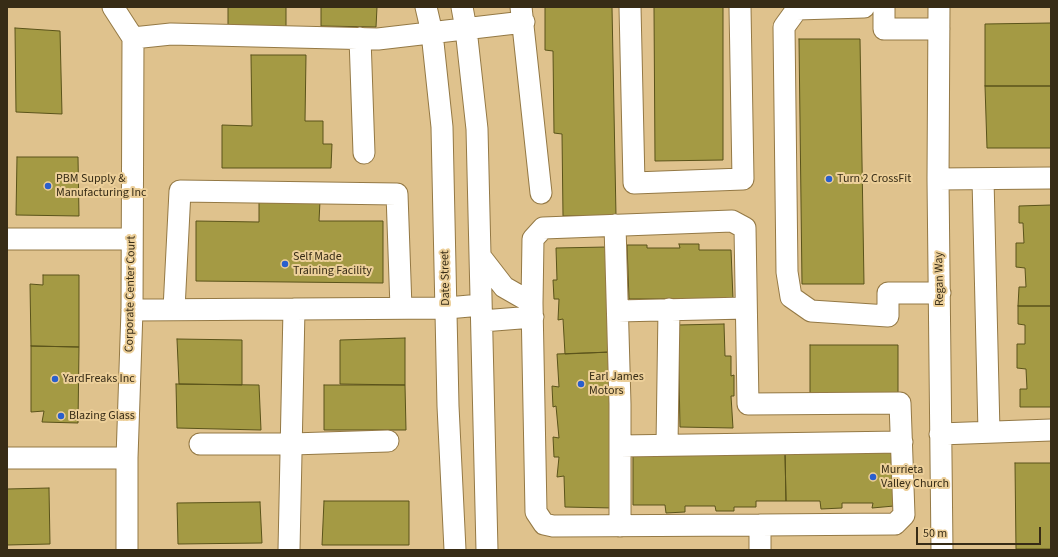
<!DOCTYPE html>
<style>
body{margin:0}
#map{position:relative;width:1058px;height:557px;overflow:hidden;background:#dfc28d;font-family:"Source Sans 3",sans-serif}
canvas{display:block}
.frame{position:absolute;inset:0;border:8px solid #372c16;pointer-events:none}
.scale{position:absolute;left:916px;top:527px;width:125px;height:18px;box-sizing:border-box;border:2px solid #372c16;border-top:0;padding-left:5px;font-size:12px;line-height:14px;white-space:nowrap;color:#372c16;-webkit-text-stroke:3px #eccf99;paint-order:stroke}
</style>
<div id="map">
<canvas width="1058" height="557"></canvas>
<div class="frame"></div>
<div class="scale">50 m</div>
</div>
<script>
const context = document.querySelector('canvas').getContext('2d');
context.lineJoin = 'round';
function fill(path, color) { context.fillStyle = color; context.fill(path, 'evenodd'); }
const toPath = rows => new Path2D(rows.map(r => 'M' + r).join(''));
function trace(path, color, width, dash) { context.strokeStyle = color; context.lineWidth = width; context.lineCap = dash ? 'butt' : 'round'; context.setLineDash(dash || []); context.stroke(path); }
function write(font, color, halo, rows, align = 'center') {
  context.font = font + ' "Source Sans 3",sans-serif'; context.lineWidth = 4; context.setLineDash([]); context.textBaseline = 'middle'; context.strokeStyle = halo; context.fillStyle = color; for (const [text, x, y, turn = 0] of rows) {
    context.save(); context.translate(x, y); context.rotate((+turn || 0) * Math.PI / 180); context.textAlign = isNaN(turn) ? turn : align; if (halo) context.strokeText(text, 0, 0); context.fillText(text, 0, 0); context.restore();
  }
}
const building = toPath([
 [228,7,286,7,286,27,228,26,228,7],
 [321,7,377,7,376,27,321,26,321,7],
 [545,7,612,7,616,216,563,216,562,134,554,133,553,51,545,50,545,7],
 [654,7,723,7,723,160,655,161,654,7],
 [1051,23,1051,86,985,86,985,24,1051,23],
 [15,28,60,31,62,114,16,112,15,28],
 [799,39,860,39,864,284,802,284,799,39],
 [251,55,306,55,305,121,323,121,323,144,332,144,331,168,222,168,222,125,252,126,251,55],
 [985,86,1051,86,1051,148,987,148,985,86],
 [17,157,78,157,79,216,16,215,17,157],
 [259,201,320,201,319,221,383,221,383,283,196,281,196,221,259,222,259,201],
 [1051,205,1051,306,1018,306,1019,287,1026,287,1025,268,1016,267,1016,243,1024,243,1023,223,1019,223,1019,206,1051,205],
 [679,244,699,244,699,250,731,250,733,299,629,299,627,245,647,245,647,248,680,248,679,244],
 [607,247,611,352,565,354,563,319,558,320,559,299,554,299,553,280,557,280,556,248,607,247],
 [43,275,79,275,79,347,31,346,30,284,43,285,43,275],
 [1018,306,1051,306,1051,407,1020,407,1020,389,1027,389,1026,369,1017,368,1017,344,1025,344,1025,325,1018,324,1018,306],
 [724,324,725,356,731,356,731,376,734,375,734,396,731,396,733,428,680,427,678,325,724,324],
 [405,338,405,385,340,384,340,340,405,338],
 [177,339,242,340,242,385,179,384,177,339],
 [810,345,898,345,898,396,810,396,810,345],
 [31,346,79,347,78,423,42,422,44,411,31,412,31,346],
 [611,352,613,508,565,507,564,476,557,477,559,457,554,457,553,437,559,438,556,406,553,407,552,386,559,387,557,354,611,352],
 [176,384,259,385,261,430,177,428,176,384],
 [324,385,405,385,406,430,324,430,324,385],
 [785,452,892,452,894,506,872,508,873,503,842,503,842,508,821,509,820,501,786,501,785,452],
 [785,452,786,501,756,501,756,507,734,507,734,511,716,511,715,506,685,506,685,512,666,513,665,505,633,505,633,456,785,452],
 [1015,463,1051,463,1051,549,1016,549,1015,463],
 [49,488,50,544,7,545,7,489,49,488],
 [324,501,409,501,409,545,322,545,324,501],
 [260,502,262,543,178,544,177,503,260,502]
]);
fill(building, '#a49a44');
trace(building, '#5a531a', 1);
const minor = toPath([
 [113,7,133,38],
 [426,7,432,33,442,127,448,406,455,550],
 [462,7,466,29,477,129,487,550],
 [521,7,541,193],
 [630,7,634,183,743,179,740,7],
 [864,7,797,9,784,27,787,272,791,297,811,311,888,316,888,293,940,293],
 [884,7,884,29,939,29],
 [939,7,938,179,942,550],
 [133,38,171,34,378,39,524,22],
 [360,38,364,153],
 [938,179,1051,178],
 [983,179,989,432],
 [615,225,620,404,620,526],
 [7,239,132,239],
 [480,256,504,287,532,303],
 [174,309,180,191,397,194,401,308],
 [132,310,294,309],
 [618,311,746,308],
 [482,321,533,317],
 [940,434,1051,430],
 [200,444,292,444,388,441],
 [667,445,669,309],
 [620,446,902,442],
 [7,458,127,458],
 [760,525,553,526,544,524,536,512,532,303,533,239,543,228,732,221,745,228,748,404,900,403,904,515,895,524,760,525,760,550],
 [127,550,127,458,132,310,133,38],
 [289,550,294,309,447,308,481,305]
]);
trace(minor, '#947945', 23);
trace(minor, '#fff', 21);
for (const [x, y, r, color] of [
 [829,179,4,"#2a5fcd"],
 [48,186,4,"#2a5fcd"],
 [285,264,4,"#2a5fcd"],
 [55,379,4,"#2a5fcd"],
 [581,384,4,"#2a5fcd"],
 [61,416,4,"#2a5fcd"],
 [873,477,4,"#2a5fcd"]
]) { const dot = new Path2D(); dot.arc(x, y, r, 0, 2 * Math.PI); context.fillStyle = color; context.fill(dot); trace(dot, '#eccf99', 1.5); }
write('12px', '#372c16', '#eccf99', [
 ["PBM Supply &",56,179],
 ["Manufacturing Inc",56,193],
 ["Turn 2 CrossFit",837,179],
 ["Self Made",293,257],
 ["Training Facility",293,271],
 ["Earl James",589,377],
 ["Motors",589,391],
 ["YardFreaks Inc",63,379],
 ["Blazing Glass",69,416],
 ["Murrieta",881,470],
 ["Valley Church",881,484]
], 'left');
write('12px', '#372c16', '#eccf99', [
 ["Date Street",446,278,-91],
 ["Regan Way",940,279,-91],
 ["Corporate Center Court",131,294,-89]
]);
</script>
